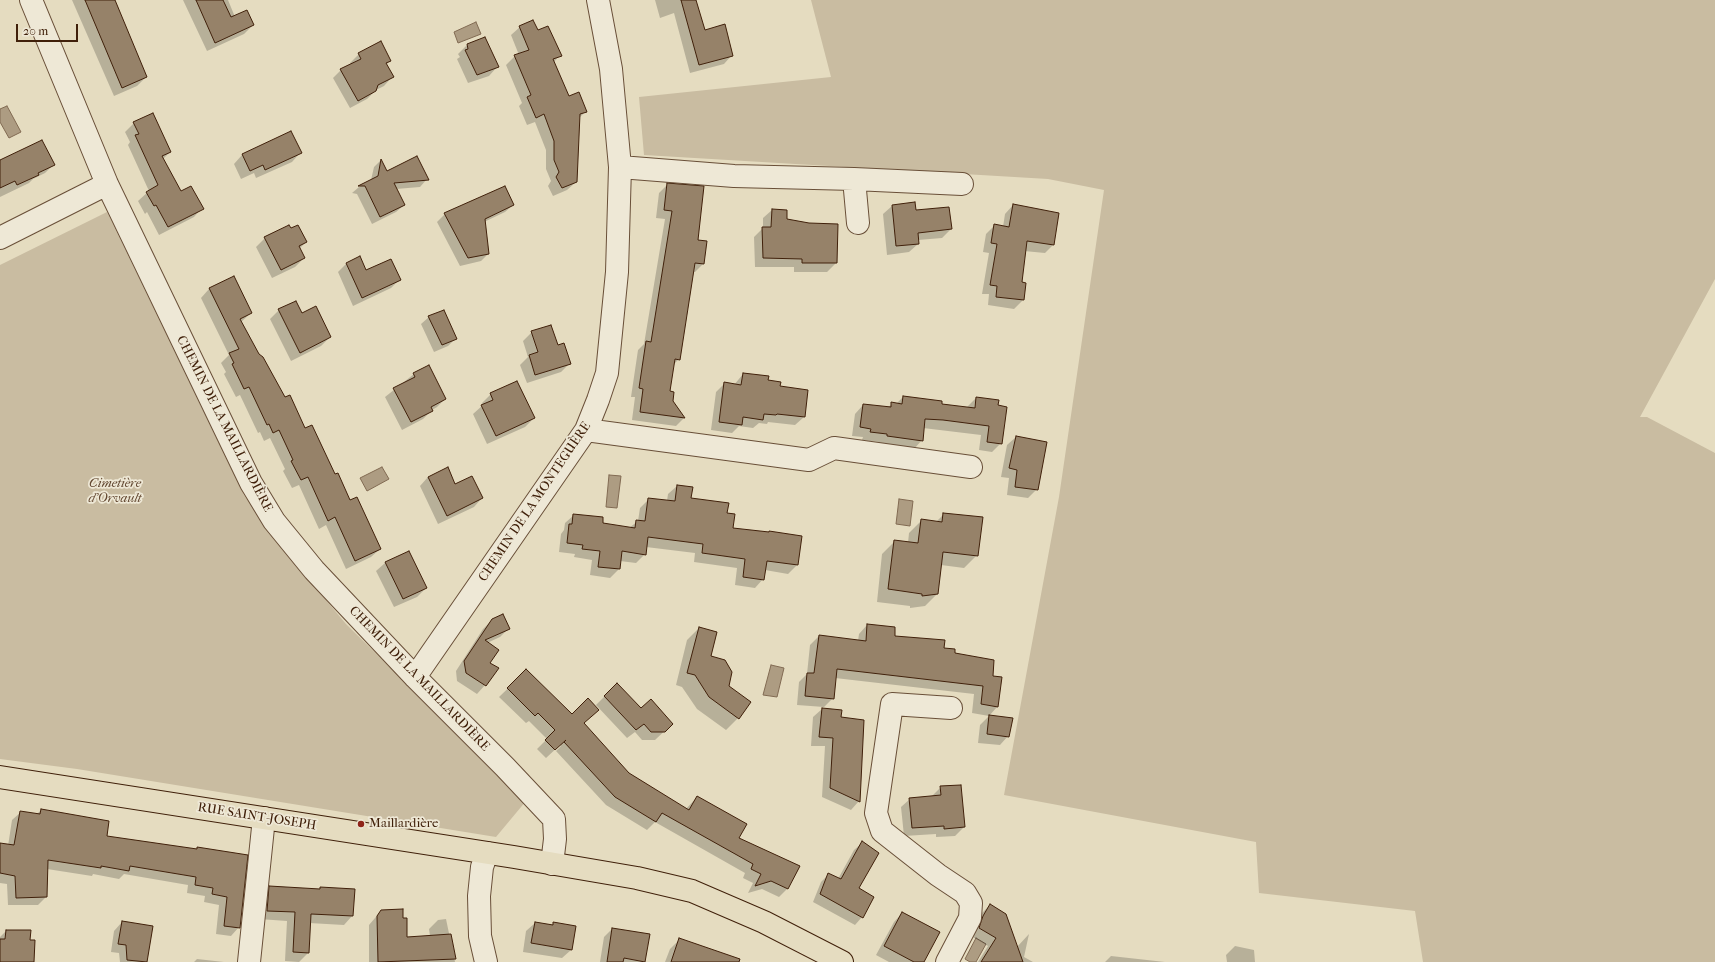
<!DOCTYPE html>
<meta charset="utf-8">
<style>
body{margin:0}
#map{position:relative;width:1715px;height:962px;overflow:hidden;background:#e5dcc0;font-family:"IM FELL French Canon",serif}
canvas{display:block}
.scale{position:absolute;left:16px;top:24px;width:62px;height:18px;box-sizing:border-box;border:2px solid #40200a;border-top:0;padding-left:5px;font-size:12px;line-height:14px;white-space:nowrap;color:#40200a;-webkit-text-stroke:3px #eee8d6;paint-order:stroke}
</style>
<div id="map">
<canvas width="1715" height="962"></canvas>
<div class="scale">20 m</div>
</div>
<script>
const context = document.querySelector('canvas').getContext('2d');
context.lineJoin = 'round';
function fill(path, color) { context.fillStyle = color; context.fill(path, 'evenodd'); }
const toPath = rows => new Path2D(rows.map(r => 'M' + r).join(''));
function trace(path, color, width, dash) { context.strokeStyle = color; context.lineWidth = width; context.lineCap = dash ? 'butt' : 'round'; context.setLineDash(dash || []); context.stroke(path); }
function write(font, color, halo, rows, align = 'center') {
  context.font = font + ' "IM FELL French Canon",serif'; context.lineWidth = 3.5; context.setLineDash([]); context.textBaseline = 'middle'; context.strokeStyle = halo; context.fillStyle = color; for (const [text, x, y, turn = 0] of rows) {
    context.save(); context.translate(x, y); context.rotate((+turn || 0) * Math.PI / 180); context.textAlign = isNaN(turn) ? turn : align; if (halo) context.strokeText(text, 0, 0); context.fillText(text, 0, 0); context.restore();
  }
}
fill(toPath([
 [811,0,1715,0,1715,279,1640,417,1647,417,1715,453,1715,962,1423,962,1415,911,1259,893,1256,842,1004,795,1059,497,1104,190,1048,179,644,155,639,97,831,77],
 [107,212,244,495,271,534,346,624,526,801,496,837,77,769,0,759,0,265]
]), '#c9bca1');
const water = toPath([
 [476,22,481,34,458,43,454,32,476,22],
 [7,106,21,132,9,138,0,122,0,109,7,106],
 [382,467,389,479,367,491,360,478,382,467],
 [609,475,621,476,617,508,606,507,609,475],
 [899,499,913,501,910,526,896,524,899,499],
 [771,665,784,668,777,697,763,695,771,665],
 [976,938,986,944,976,962,970,962,965,959,976,938]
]);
fill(water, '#ad9c82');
trace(water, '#816a52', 1);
fill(toPath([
 [72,0,114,0,146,77,137,86,114,96],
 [183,0,228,0,235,17,253,25,244,34,207,51],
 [655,0,695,0,705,31,732,55,724,64,690,73,674,13,660,18],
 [520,27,538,31,560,55,554,62,569,98,586,111,579,118,576,182,567,190,553,196,548,186,551,181,546,169,546,150,535,122,527,125,519,106,522,103,506,65,515,56,519,55,511,35],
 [485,38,497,67,489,76,468,83,457,59,460,57,458,54,467,45],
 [380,43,390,61,386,65,392,77,384,86,376,90,367,99,350,108,333,78,341,70,351,65,350,63,359,54],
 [134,123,170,152,162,160,180,192,202,208,194,217,159,235,147,212,145,214,138,201,149,191,128,145,130,142,125,132],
 [291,132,300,153,292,162,256,178,254,173,241,179,234,164,242,155],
 [381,160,387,172,427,179,420,187,396,189,404,205,396,212,372,224,357,194,352,193,359,187,371,180,374,167],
 [0,161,54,164,45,173,33,179,29,183,0,197],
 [668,184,697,240,706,242,703,264,695,272,692,272,679,359,673,365,669,392,672,401,684,418,676,426,632,420,635,397,631,397,638,350,644,344,665,219,656,218,659,193],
 [914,203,915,211,951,229,942,238,918,240,918,244,909,252,887,255,883,214,892,206],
 [513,205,505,212,484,222,488,254,481,261,460,266,437,222,445,214],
 [1013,205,1053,245,1045,253,1024,251,1021,283,1025,283,1023,300,1014,309,988,305,989,294,982,294,989,253,983,252,986,234,994,226,1003,227,1005,214],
 [772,210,786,211,786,220,836,263,827,272,794,272,794,267,755,267,754,237,763,228,763,218],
 [265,238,306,242,299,249,304,258,295,267,272,278,256,247],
 [359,258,366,271,400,279,391,288,353,306,338,272,346,264],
 [233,277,251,313,241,322,284,399,380,549,371,557,346,569,326,525,319,529,299,485,292,488,283,471,285,469,270,438,264,441,260,432,258,433,240,395,236,397,224,374,226,372,221,363,229,355,201,298,209,289],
 [279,310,302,314,330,337,321,346,291,361,270,319],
 [429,317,455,339,448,346,434,352,421,324],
 [532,332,557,347,570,363,561,372,527,383,520,365,528,357,523,341],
 [414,374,445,399,437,407,432,410,423,419,402,430,385,397],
 [743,374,767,381,779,387,804,417,795,425,768,422,767,424,759,423,753,428,739,426,732,433,711,430,716,392,725,383,734,385],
 [491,394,534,418,525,427,487,444,473,414,483,405,482,403],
 [903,397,941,405,967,407,976,398,1001,443,992,452,979,450,981,435,923,428,922,440,914,449,879,445,879,442,862,440,863,437,852,436,855,414,863,405,887,408,892,404,896,404],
 [1016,437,1037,489,1028,498,1007,495,1009,478,1001,477,1007,445],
 [428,477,455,485,482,498,474,507,438,524,420,486],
 [677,486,690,499,726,514,732,528,797,565,788,574,765,570,763,579,755,588,735,585,737,568,694,562,695,553,646,547,645,554,636,563,620,561,619,569,610,578,590,575,592,560,574,557,575,554,559,552,561,534,564,530,565,523,574,515,601,524,629,528,638,521,640,508,649,499,667,501,668,494],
 [944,514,977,555,964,568,941,565,937,594,925,606,910,608,910,606,877,602,882,554,895,541,908,543,909,533,922,520,936,522],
 [409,552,426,588,417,597,394,607,376,571,385,563],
 [492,620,509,628,500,637,487,643,489,663,485,685,477,694,457,681,456,671,483,629],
 [867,625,894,637,943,649,954,653,992,677,997,707,989,716,972,713,974,694,835,678,833,698,824,707,797,705,799,682,807,674,810,645,819,636,858,641,859,634],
 [699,628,710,657,728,687,738,718,726,730,697,709,682,687,676,685,687,640],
 [526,671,572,715,583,724,628,774,686,809,697,797,787,889,779,897,762,889,748,893,753,883,743,878,745,873,655,822,647,830,606,805,556,751,561,746,560,745,546,758,537,749,547,739,529,721,526,723,499,697],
 [617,684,641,710,672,724,655,740,642,740,635,732,627,738,596,705],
 [822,709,840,718,859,801,851,810,822,797,825,746,811,746,813,717],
 [989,716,1008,736,1000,745,978,743,980,725],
 [941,787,964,827,955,836,936,837,936,834,904,836,901,807,910,799,931,797],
 [41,810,106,837,246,856,239,927,231,936,216,934,219,905,204,902,205,896,187,893,188,885,124,874,119,879,93,874,92,876,47,869,46,897,38,905,8,905,7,884,0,883,0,845,8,846,12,820,21,812,37,814],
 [862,843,857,889,862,917,855,925,813,902,821,882,829,874,838,879,854,850],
 [270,887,352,916,344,925,309,923,308,953,299,962,285,961,287,921,259,919,261,896],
 [990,905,1017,947,1029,934,1024,957,1033,962,978,962,988,946,971,936,981,914],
 [381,911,402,919,406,938,430,936,429,929,438,920,446,919,455,962,369,962,369,925],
 [902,913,923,962,889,962,876,955,894,922],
 [122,922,152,927,146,962,120,962,119,953,111,952,114,931],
 [535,923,551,926,554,923,571,950,562,958,523,952,526,931],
 [612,929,644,961,644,962,600,962,604,937],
 [6,931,29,940,33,962,0,962,0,937],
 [679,940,731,962,665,962,670,949],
 [1235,946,1254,950,1255,962,1227,962,1226,955],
 [1111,956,1165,962,1105,962],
 [197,959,224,962,194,962]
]), '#0003');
const building = toPath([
 [85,0,115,0,147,77,122,88,85,0],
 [196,0,223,0,231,17,247,10,254,25,215,43,196,0],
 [681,0,696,0,705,30,725,24,733,56,699,65,681,0],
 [533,20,538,30,548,26,562,56,553,59,569,96,579,92,587,112,580,114,577,182,562,188,556,177,559,172,554,160,554,141,544,114,536,118,527,97,531,95,514,55,529,50,519,26,533,20],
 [485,37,499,67,477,75,465,50,468,49,467,44,485,37],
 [381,41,391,61,386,63,394,77,378,85,376,91,358,101,340,69,361,59,358,53,381,41],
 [153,113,171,152,162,156,181,191,191,186,204,209,168,227,156,205,154,206,146,192,158,185,135,135,139,134,133,122,153,113],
 [291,131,302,153,265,170,263,165,250,171,242,154,291,131],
 [42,140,55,165,38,173,39,175,17,185,15,181,0,188,0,160,42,140],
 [417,156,429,180,394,183,405,205,380,217,365,186,358,186,378,176,381,159,387,171,417,156],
 [667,183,704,186,698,240,707,241,704,264,695,263,680,360,675,359,670,391,674,392,673,401,685,418,640,412,643,389,639,388,646,341,651,342,672,211,664,210,667,183],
 [505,186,514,205,485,219,489,254,468,258,444,213,505,186],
 [915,202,916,210,949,207,952,229,918,233,919,244,896,246,892,205,915,202],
 [1013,204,1059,213,1054,245,1027,241,1022,282,1026,283,1024,300,996,297,997,286,990,285,997,244,991,243,994,224,1009,227,1013,204],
 [772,209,787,210,787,219,809,223,838,224,837,263,802,263,802,259,763,258,762,227,771,227,772,209],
 [289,225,291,228,298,225,307,242,299,246,305,258,281,270,264,237,289,225],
 [360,256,366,270,391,259,401,280,362,298,346,263,360,256],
 [234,276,252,313,240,319,259,354,263,357,285,397,290,395,305,428,312,425,335,474,338,473,350,500,357,497,381,549,355,561,335,517,328,521,308,477,301,480,291,461,293,460,279,430,273,433,269,424,267,425,249,387,244,389,232,364,234,363,229,353,239,349,209,288,234,276],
 [296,301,302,313,316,306,331,337,300,353,278,309,296,301],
 [444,310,457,339,442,345,428,316,444,310],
 [551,325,558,345,564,343,571,364,535,375,529,355,538,352,531,331,551,325],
 [429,365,446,399,431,407,433,411,411,422,393,388,415,377,413,373,429,365],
 [743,373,769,376,768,380,781,382,780,386,808,390,805,417,777,414,776,415,764,414,763,420,743,417,742,425,719,422,724,382,741,385,743,373],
 [517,381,535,418,496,436,481,405,493,400,490,393,517,381],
 [903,396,942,401,942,404,975,408,976,397,999,400,998,405,1007,407,1002,444,987,442,989,426,943,420,925,419,923,441,887,436,887,434,870,432,871,429,860,427,863,404,891,407,891,402,902,404,903,396],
 [1016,436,1047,442,1038,490,1015,487,1017,470,1009,468,1016,436],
 [448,467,455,484,472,476,483,498,447,516,428,477,448,467],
 [677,485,693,487,691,498,729,503,727,513,735,514,733,528,769,532,769,531,802,536,798,565,767,561,764,580,743,577,745,559,702,553,703,544,648,537,646,555,622,551,620,569,598,567,600,551,582,549,583,545,567,543,569,524,572,524,573,514,603,517,603,523,635,528,636,520,645,521,648,498,675,501,677,485],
 [943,513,983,517,978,556,943,552,938,594,922,596,922,594,888,589,894,540,918,543,921,519,942,522,943,513],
 [409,551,427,588,403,599,385,562,409,551],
 [503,614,510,629,485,640,499,650,490,663,499,668,486,686,466,673,464,661,492,619,503,614],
 [867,624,895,627,895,636,945,640,944,648,955,649,955,653,994,660,993,676,1002,677,998,707,981,704,983,686,837,669,834,699,805,696,807,673,814,673,819,635,866,641,867,624],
 [699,627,717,632,711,656,725,660,732,672,729,686,751,702,739,719,709,697,695,675,687,673,699,627],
 [526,669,572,714,588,698,599,710,584,723,629,773,689,810,697,796,747,824,739,838,800,866,788,889,771,881,755,886,761,874,751,869,753,864,662,813,656,822,615,797,564,742,566,740,555,750,545,740,555,730,538,713,535,716,507,688,526,669],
 [617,683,641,708,651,699,673,724,665,732,651,732,644,724,636,730,604,696,617,683],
 [822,708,842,710,841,717,864,720,860,802,830,788,833,738,819,737,822,708],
 [989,715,1013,718,1009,737,987,734,989,715],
 [961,785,965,827,944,829,944,826,912,828,909,798,941,795,940,786,961,785],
 [41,809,109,821,107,836,197,849,197,847,248,855,240,928,224,926,227,897,212,894,213,888,195,885,196,877,130,866,129,871,101,866,101,868,48,860,47,897,16,898,15,876,0,873,0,843,14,845,20,811,40,814,41,809],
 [862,841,879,853,859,888,874,897,863,918,820,894,828,873,841,879,862,841],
 [269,886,320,889,320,887,355,889,353,916,311,914,309,953,293,952,295,912,267,911,269,886],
 [990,904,1006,914,1023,962,981,962,996,938,979,928,983,916,990,904],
 [403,909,403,918,407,918,407,937,451,934,456,959,378,962,377,916,381,910,403,909],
 [902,912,940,932,924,962,914,962,884,946,902,912],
 [122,921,153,926,147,962,127,960,126,945,118,944,122,921],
 [535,922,553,925,553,922,576,926,572,950,531,943,535,922],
 [612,928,650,934,645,962,624,958,623,962,607,962,612,928],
 [6,930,31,930,30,940,35,940,34,962,0,962,0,939,5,939,6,930],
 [679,938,740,959,739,962,671,962,679,938]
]);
fill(building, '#968269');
trace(building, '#40200a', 1);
const minor = toPath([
 [31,0,107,184,251,483,274,521,314,570,415,677,505,767,554,819,555,839,552,864],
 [620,167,734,176,854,179,858,223],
 [854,179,962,184],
 [0,238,107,184],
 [586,430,809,460,834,448,971,467],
 [415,677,586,430,598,400,607,373,617,272,620,167,611,69,598,0],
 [249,962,264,818],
 [486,962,480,936,479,896,482,867,487,853],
 [947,962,970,918,971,903,965,893,938,875,882,831,876,813,892,704,951,708]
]);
const major = toPath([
 [0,777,514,857,637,878,692,891,764,922,842,962]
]);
trace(minor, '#694f38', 24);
trace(major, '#40200a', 24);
trace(minor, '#eee8d6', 22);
trace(major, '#e5dcc0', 22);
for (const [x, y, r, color] of [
 [361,824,4,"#8f2418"]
]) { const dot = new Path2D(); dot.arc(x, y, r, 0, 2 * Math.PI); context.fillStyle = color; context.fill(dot); trace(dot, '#eee8d6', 1.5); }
write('13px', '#40200a', '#eee8d6', [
 ["CHEMIN DE LA MAILLARDIÈRE",224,424,63],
 ["CHEMIN DE LA MONTEGUÈRE",535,502,-56],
 ["CHEMIN DE LA MAILLARDIÈRE",419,679,46],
 ["RUE SAINT-JOSEPH",257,817,9]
]);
write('italic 13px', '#624730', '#eee8d6', [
 ["Cimetière",115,484],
 ["d'Orvault",115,499]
]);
write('13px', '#40200a', '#eee8d6', [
 ["Maillardière",369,824]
], 'left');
</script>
